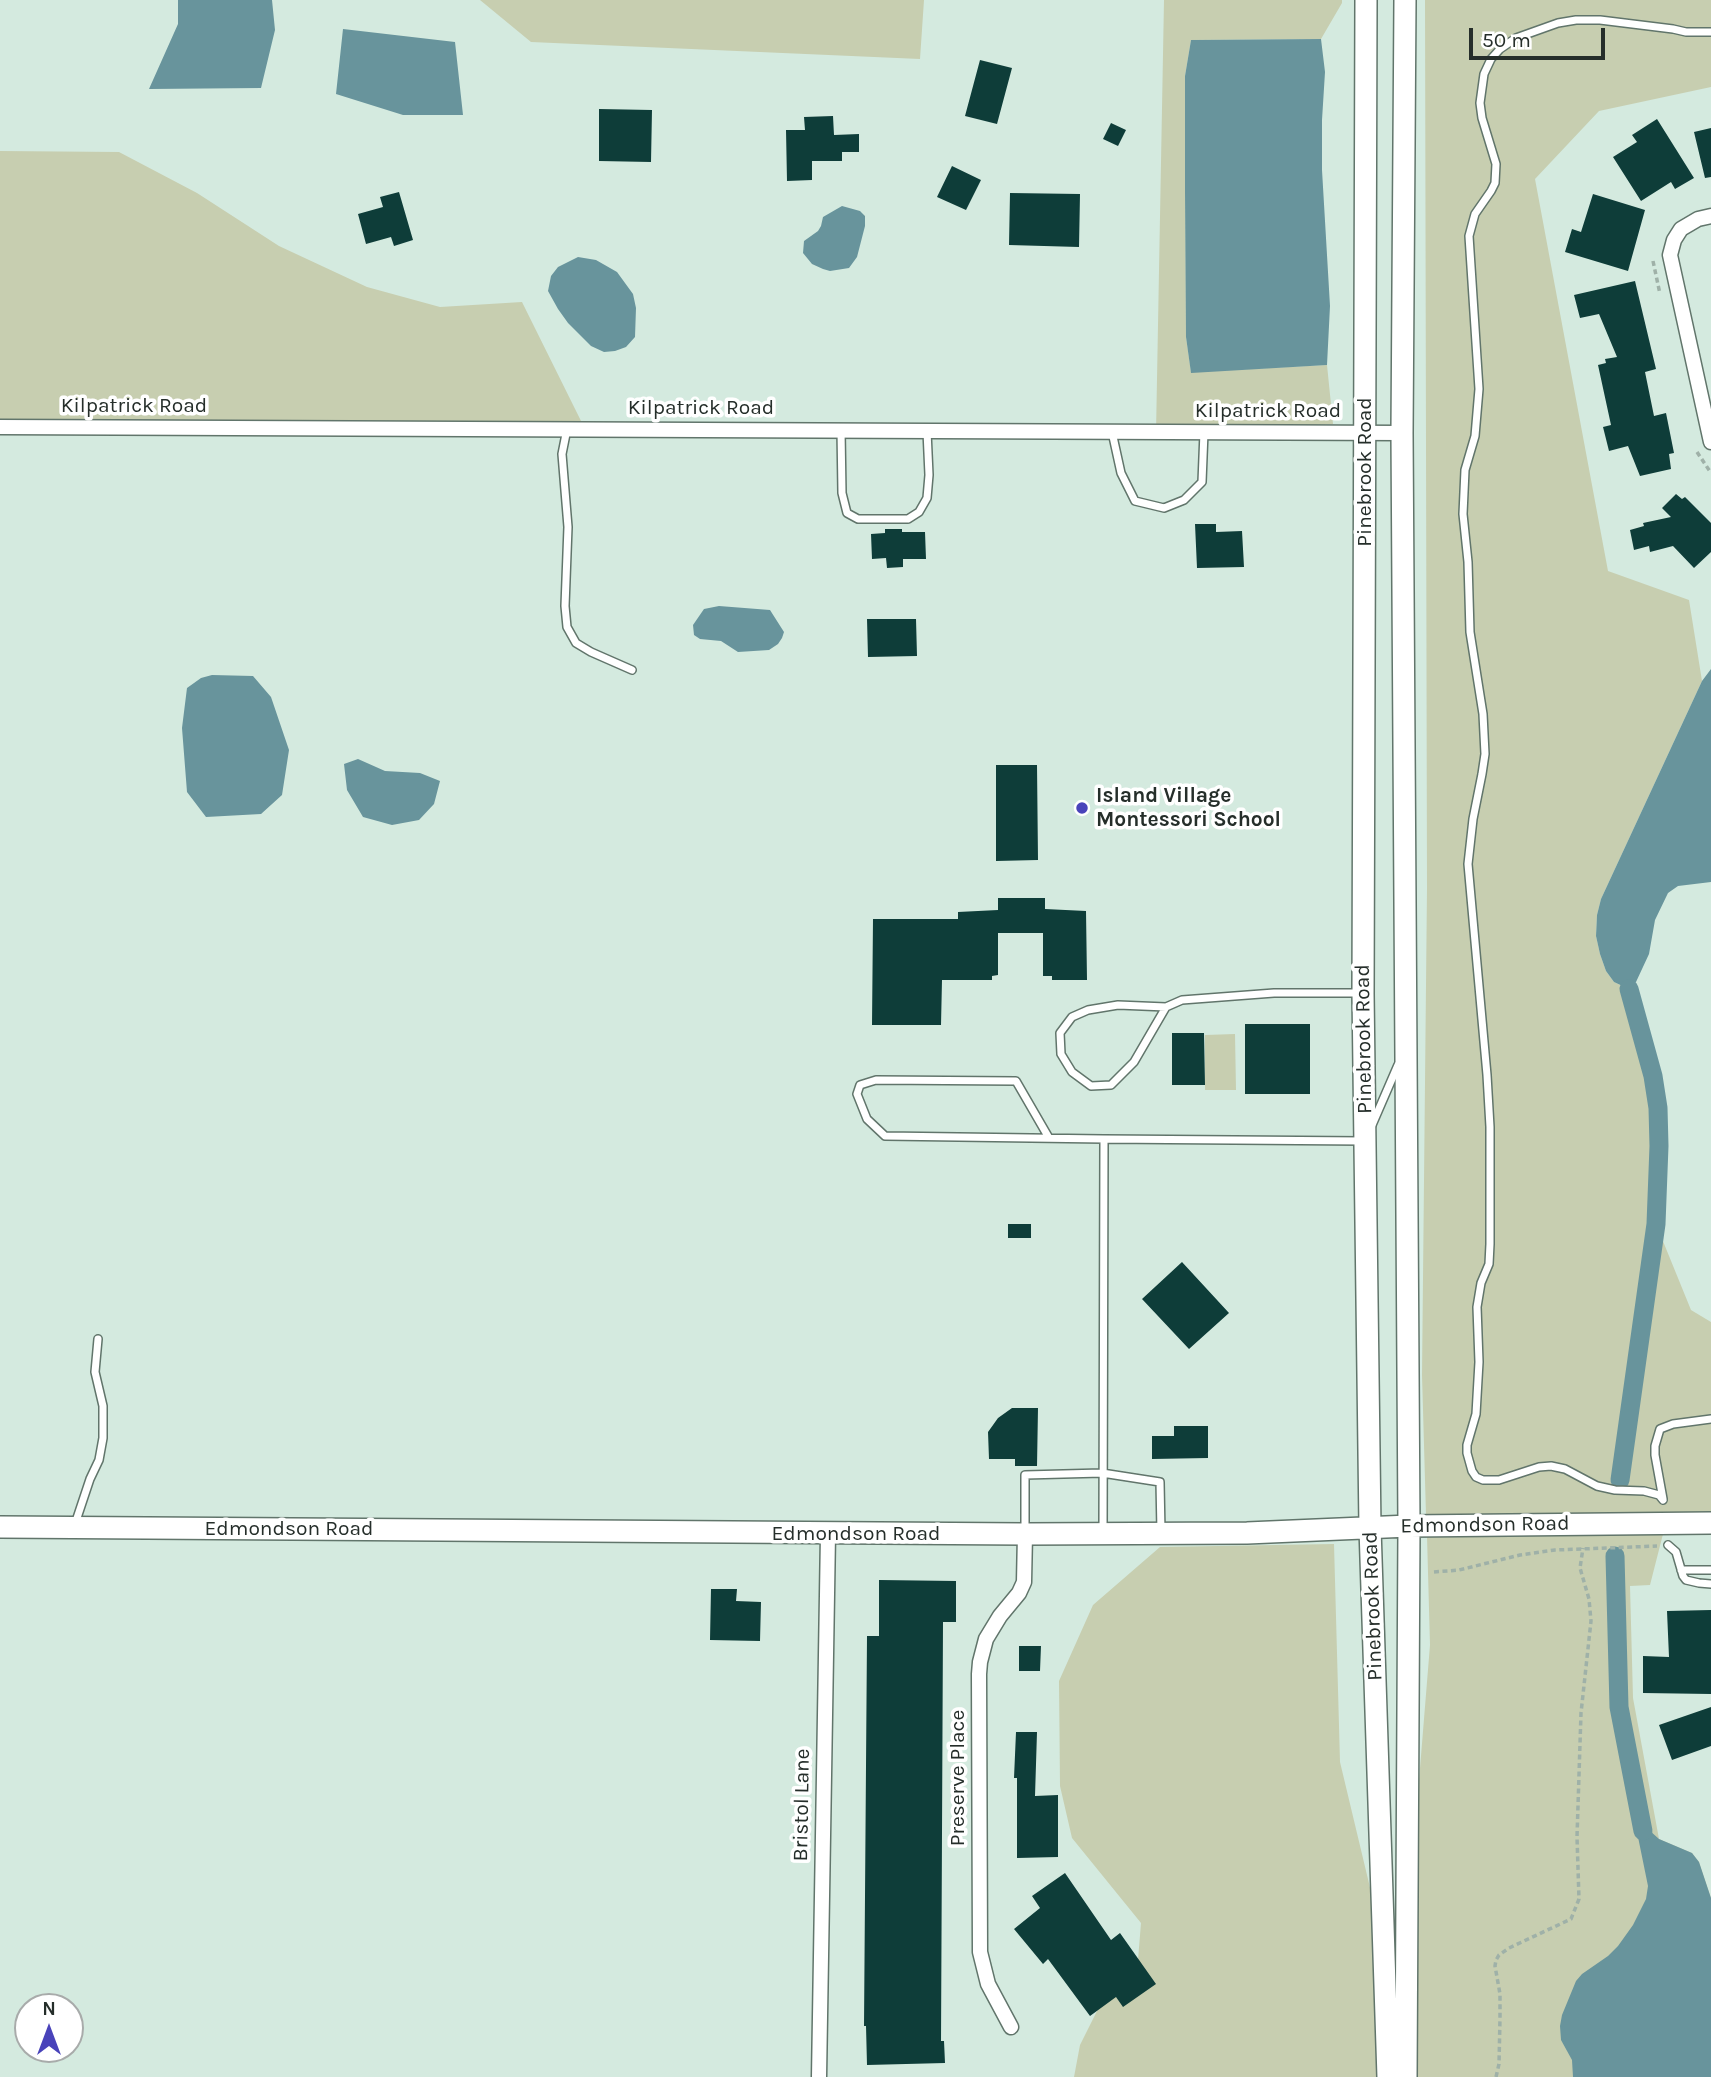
<!DOCTYPE html>
<style>
body{margin:0}
#map{position:relative;width:1711px;height:2077px;overflow:hidden;background:#d4eadf;font-family:Karla,sans-serif}
canvas{display:block}
.north{position:absolute;left:14px;top:1993px;width:70px;height:70px;box-sizing:border-box;background:#fff;border:2px solid #a8abaa;border-radius:50%;rotate:0deg;font-size:19px;font-weight:700;line-height:28px;text-align:center;color:#252e2a}
.north::after{content:'';display:block;margin:auto;width:24px;height:32px;background:#4943ba;clip-path:polygon(50% 0,100% 100%,50% 72%,0 100%)}
.scale{position:absolute;left:1469px;top:28px;width:136px;height:32px;box-sizing:border-box;border:4px solid #252e2a;border-top:0;padding-left:9px;font-size:21px;line-height:24px;white-space:nowrap;color:#252e2a;-webkit-text-stroke:5px #fff;paint-order:stroke}
</style>
<div id="map">
<canvas width="1711" height="2077"></canvas>
<div class="north">N</div>
<div class="scale">50 m</div>
</div>
<script>
const context = document.querySelector('canvas').getContext('2d');
context.lineJoin = 'round';
function fill(path, color) { context.fillStyle = color; context.fill(path, 'evenodd'); }
const toPath = rows => new Path2D(rows.map(r => 'M' + r).join(''));
function trace(path, color, width, dash) { context.strokeStyle = color; context.lineWidth = width; context.lineCap = dash ? 'butt' : 'round'; context.setLineDash(dash || []); context.stroke(path); }
function write(font, color, halo, rows, align = 'center') {
  context.font = font + ' Karla,sans-serif'; context.lineWidth = 7; context.setLineDash([]); context.textBaseline = 'middle'; context.strokeStyle = halo; context.fillStyle = color; for (const [text, x, y, turn = 0] of rows) {
    context.save(); context.translate(x, y); context.rotate((+turn || 0) * Math.PI / 180); context.textAlign = isNaN(turn) ? turn : align; if (halo) context.strokeText(text, 0, 0); context.fillText(text, 0, 0); context.restore();
  }
}
fill(toPath([
 [480,0,924,0,920,59,531,42],
 [1164,0,1342,0,1342,3,1321,39,1191,40,1185,76,1186,337,1191,372,1327,365,1333,424,1156,433],
 [1425,0,1711,0,1711,87,1599,111,1535,179,1608,571,1689,600,1702,681,1601,899,1597,915,1596,936,1600,954,1606,971,1614,982,1629,989,1653,1076,1658,1108,1659,1146,1656,1224,1691,1310,1711,1322,1711,1512,1426,1515,1422,1375,1427,888],
 [0,151,119,152,197,193,279,246,367,287,440,307,522,302,584,427,0,423],
 [1235,1034,1236,1090,1205,1090,1205,1035],
 [1663,1534,1650,1585,1630,1586,1633,1698,1659,1839,1692,1853,1699,1862,1711,1898,1711,2077,1415,2077,1417,1805,1430,1645,1427,1536],
 [1334,1544,1340,1762,1372,1896,1379,2077,1074,2077,1080,2045,1101,2003,1138,1960,1141,1923,1072,1838,1060,1786,1059,1681,1093,1605,1160,1547]
]), '#c7ceb0');
fill(toPath([
 [178,0,272,0,275,30,261,88,149,89,178,24],
 [343,29,455,42,463,115,403,115,336,94],
 [1321,39,1325,72,1322,120,1322,170,1330,306,1327,365,1191,373,1186,337,1185,191,1185,76,1191,40],
 [842,206,860,211,865,216,865,226,857,257,849,268,830,271,823,269,812,264,803,253,804,241,818,231,821,226,823,217],
 [578,257,596,260,617,272,633,294,636,308,635,337,626,347,615,351,604,352,591,346,568,323,558,309,548,291,551,276,558,267],
 [719,606,770,610,784,632,782,638,778,644,769,650,738,652,721,641,700,639,694,635,693,625,704,609],
 [1711,669,1711,882,1678,886,1668,893,1655,920,1649,954,1636,982,1629,989,1614,982,1606,971,1600,954,1596,936,1597,915,1601,899,1702,681],
 [212,675,253,676,271,697,289,750,282,795,261,814,206,817,187,792,182,728,187,688,201,678],
 [358,759,385,771,420,773,440,781,434,804,419,820,392,825,363,817,347,790,344,764],
 [1649,1830,1659,1839,1692,1853,1699,1862,1711,1898,1711,2077,1573,2077,1572,2060,1561,2040,1560,2026,1562,2015,1576,1981,1582,1974,1608,1956,1618,1946,1633,1925,1646,1899,1648,1886,1637,1832]
]), '#68949c');
trace(toPath([
 [1620,1480,1656,1224,1659,1146,1658,1108,1653,1076,1629,989],
 [1615,1556,1619,1707,1643,1831]
]), '#68949c', 19);
fill(toPath([
 [980,60,1012,68,997,124,965,116],
 [599,109,652,110,651,162,599,161],
 [833,116,834,135,859,134,859,152,842,152,842,161,812,161,812,180,787,181,786,130,805,130,804,117],
 [1657,119,1694,178,1675,189,1671,182,1641,201,1613,157,1637,142,1632,135],
 [1111,123,1126,130,1118,146,1103,139],
 [1711,128,1711,177,1705,178,1694,132],
 [952,166,981,180,966,210,937,197],
 [399,192,413,240,394,246,391,237,366,244,358,214,383,207,380,197],
 [1010,193,1080,194,1079,247,1009,245],
 [1593,194,1645,210,1628,271,1565,252,1572,229,1581,232],
 [1635,281,1656,369,1645,372,1654,416,1666,413,1674,453,1669,454,1671,469,1640,476,1628,446,1609,451,1603,427,1611,425,1598,365,1606,363,1605,359,1617,357,1599,314,1580,318,1574,295],
 [1676,494,1682,499,1685,497,1711,523,1711,552,1694,568,1673,546,1650,552,1649,546,1634,550,1630,530,1644,526,1643,523,1671,517,1662,508],
 [1195,524,1216,524,1216,532,1242,531,1244,567,1197,568],
 [885,529,902,529,902,532,925,532,926,559,903,559,903,567,887,568,886,558,872,559,871,534,885,533],
 [867,619,916,619,917,656,868,657],
 [996,765,1037,765,1038,860,996,861],
 [998,898,1045,898,1045,909,1086,911,1087,980,1052,980,1052,976,1043,976,1043,933,998,933,998,975,992,976,992,980,942,980,941,1025,872,1025,873,919,958,919,958,912,998,910],
 [1245,1024,1310,1024,1310,1094,1245,1094],
 [1172,1033,1204,1033,1205,1085,1172,1085],
 [1008,1224,1031,1224,1031,1238,1008,1238],
 [1182,1262,1229,1313,1189,1349,1142,1299],
 [1012,1408,1038,1408,1037,1466,1015,1466,1015,1459,989,1459,988,1432,998,1418],
 [1174,1426,1208,1426,1208,1458,1152,1459,1152,1436,1174,1436],
 [879,1580,956,1581,956,1622,943,1622,941,2041,944,2041,945,2063,867,2065,866,2026,864,2026,867,1636,879,1636],
 [711,1589,737,1589,736,1601,761,1602,760,1641,710,1640],
 [1711,1610,1711,1694,1643,1693,1643,1656,1669,1657,1667,1611],
 [1019,1646,1041,1646,1040,1671,1019,1671],
 [1711,1707,1711,1746,1672,1760,1659,1725],
 [1016,1732,1037,1732,1035,1796,1058,1795,1058,1857,1017,1858,1017,1778,1014,1778],
 [1065,1873,1111,1940,1120,1933,1156,1984,1123,2007,1116,1997,1090,2016,1048,1959,1043,1964,1014,1929,1040,1908,1032,1896]
]), '#0e3d39');
const lane = toPath([
 [567,429,562,454,568,527,565,606,567,627,576,643,591,652,632,670],
 [841,430,842,493,847,513,858,519,908,519,919,512,927,498,929,475,927,431],
 [1112,432,1121,473,1135,501,1164,508,1184,500,1202,482,1204,432],
 [1166,1007,1118,1005,1088,1010,1072,1017,1060,1033,1061,1054,1072,1072,1091,1086,1111,1085,1134,1062,1166,1007,1182,1000,1274,993,1359,993],
 [1372,1125,1398,1065],
 [1049,1138,1016,1081,876,1080,860,1085,857,1094,867,1119,885,1136,1104,1139,1364,1141],
 [1663,1499,1655,1455,1655,1446,1660,1429,1673,1424,1711,1419],
 [1663,1500,1659,1495,1644,1491,1615,1490,1597,1486,1565,1469,1551,1466,1539,1467,1499,1480,1483,1480,1476,1477,1472,1471,1467,1453,1467,1445,1476,1414,1479,1362,1477,1307,1481,1283,1489,1264,1490,1244,1490,1127,1487,1075,1468,864,1473,819,1482,774,1485,754,1483,714,1470,632,1468,562,1463,514,1465,470,1475,436,1479,389,1469,236,1475,214,1491,191,1495,183,1496,164,1482,118,1480,103,1484,74,1491,59,1500,49,1516,38,1558,23,1576,20,1600,20,1673,29,1686,32,1711,32],
 [75,1524,90,1479,99,1460,103,1438,103,1406,95,1372,98,1339],
 [1025,1533,1025,1475,1102,1473,1160,1482,1161,1532],
 [1103,1533,1104,1139],
 [1668,1545,1676,1552,1683,1576,1686,1580,1699,1583,1711,1584],
 [1681,1570,1711,1570]
]);
const street = toPath([
 [1711,216,1698,219,1681,229,1674,240,1670,255,1711,442],
 [0,427,1402,433],
 [1011,2027,988,1984,980,1952,979,1674,980,1662,986,1639,1000,1616,1019,1593,1024,1582,1025,1534],
 [819,2077,828,1534]
]);
const secondary = toPath([
 [1366,0,1363,993,1370,1528,1388,2077],
 [1405,0,1402,433,1409,1526,1406,2077],
 [0,1527,1025,1534,1247,1533,1409,1526,1711,1523]
]);
trace(lane, '#61756b', 10);
trace(street, '#61756b', 17);
trace(secondary, '#61756b', 24);
trace(toPath([
 [1653,261,1660,294],
 [1697,452,1711,473],
 [1434,1572,1459,1570,1520,1555,1555,1550,1657,1546],
 [1496,2077,1499,2064,1500,2018,1500,1994,1495,1966,1496,1960,1499,1955,1509,1948,1571,1919,1579,1899,1577,1837,1581,1713,1591,1621,1589,1599,1580,1568,1583,1548]
]), '#9fb1a8', 3.5, [5, 3.5]);
trace(lane, '#fff', 7);
trace(street, '#fff', 14);
trace(secondary, '#fff', 21);
for (const [x, y, r, color] of [
 [1082,808,7,"#4943ba"]
]) { const dot = new Path2D(); dot.arc(x, y, r, 0, 2 * Math.PI); context.fillStyle = color; context.fill(dot); trace(dot, '#fff', 2.5); }
write('21px', '#252e2a', '#fff', [
 ["Kilpatrick Road",134,406],
 ["Kilpatrick Road",701,408],
 ["Kilpatrick Road",1268,411],
 ["Pinebrook Road",1365,472,-90],
 ["Pinebrook Road",1364,1039,-91],
 ["Edmondson Road",1485,1525,-1],
 ["Edmondson Road",289,1529],
 ["Edmondson Road",856,1534],
 ["Pinebrook Road",1373,1606,-92],
 ["Preserve Place",958,1778,-90],
 ["Bristol Lane",802,1805,-89]
]);
write('bold 21px', '#252e2a', '#fff', [
 ["Island Village",1096,796],
 ["Montessori School",1096,820]
], 'left');
</script>
